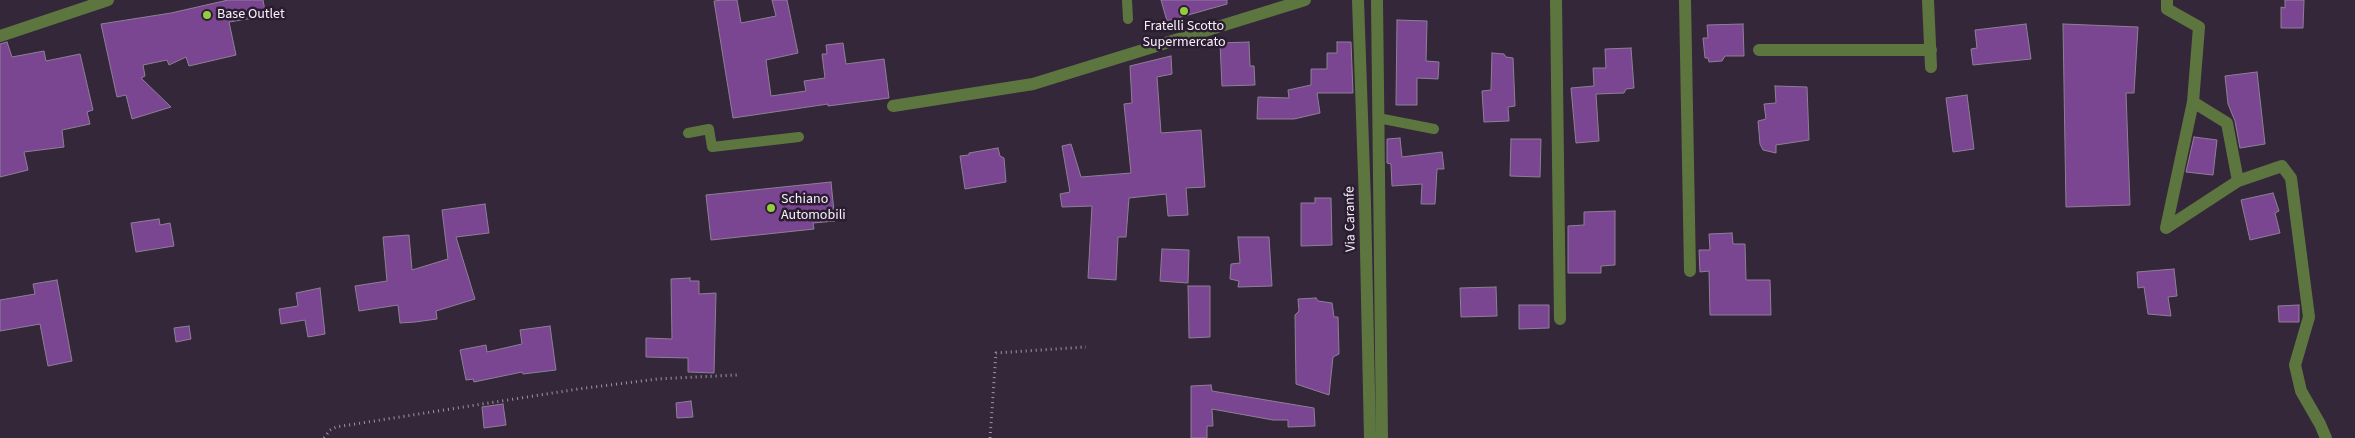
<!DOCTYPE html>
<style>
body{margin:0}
canvas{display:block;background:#34273a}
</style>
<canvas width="2355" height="438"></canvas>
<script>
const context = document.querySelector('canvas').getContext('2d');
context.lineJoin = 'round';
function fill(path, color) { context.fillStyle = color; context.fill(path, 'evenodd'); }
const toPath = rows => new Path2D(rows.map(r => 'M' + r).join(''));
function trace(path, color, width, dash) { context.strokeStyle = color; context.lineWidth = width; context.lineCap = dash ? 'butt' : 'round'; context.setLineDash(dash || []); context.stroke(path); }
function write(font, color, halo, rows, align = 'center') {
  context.font = font + ' "Source Sans 3",sans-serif'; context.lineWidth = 5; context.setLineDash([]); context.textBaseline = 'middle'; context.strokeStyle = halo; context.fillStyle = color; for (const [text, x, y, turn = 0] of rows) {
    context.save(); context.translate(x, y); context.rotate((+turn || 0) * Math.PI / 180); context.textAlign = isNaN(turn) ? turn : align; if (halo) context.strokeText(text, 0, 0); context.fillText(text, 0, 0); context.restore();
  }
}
const building = toPath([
 [228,0,263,0,266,16,229,22,236,55,189,66,186,57,169,65,167,60,143,65,145,76,141,78,171,107,132,119,126,95,117,97,101,24,171,13,228,0],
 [722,0,737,0,741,23,776,16,772,0,787,0,798,53,766,60,771,96,806,91,804,81,825,78,822,54,827,54,826,45,843,43,846,64,884,59,889,98,828,106,828,104,733,118,714,1,722,0],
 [1161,0,1227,0,1227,4,1167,21,1161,0],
 [2285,0,2304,0,2303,28,2281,28,2281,7,2285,8,2285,0],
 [1397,20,1427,21,1426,61,1439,62,1438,79,1417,78,1417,105,1396,105,1397,20],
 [1743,24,1744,56,1725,56,1722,61,1709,62,1708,58,1705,58,1703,38,1708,38,1707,25,1743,24],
 [2026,24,2031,59,1973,65,1971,49,1977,48,1975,30,2026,24],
 [2063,24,2138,27,2134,93,2126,93,2130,205,2066,207,2063,24],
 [7,42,12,57,44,51,46,61,80,54,93,110,87,112,90,124,62,130,64,147,24,152,28,170,0,177,0,44,7,42],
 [1249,42,1250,66,1254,66,1255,85,1222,86,1220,43,1249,42],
 [1337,42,1351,42,1353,93,1317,93,1320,113,1294,119,1257,119,1258,97,1289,98,1288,90,1311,85,1311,69,1327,69,1327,53,1337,53,1337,42],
 [1631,48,1634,88,1626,89,1624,93,1596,94,1599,141,1576,143,1571,88,1594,86,1593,68,1606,68,1605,49,1631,48],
 [1492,53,1504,54,1506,57,1513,58,1515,106,1508,107,1509,121,1484,122,1482,91,1491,90,1492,53],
 [1171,56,1172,74,1157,77,1161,133,1201,130,1205,187,1186,188,1188,215,1168,216,1166,194,1129,198,1126,237,1118,237,1116,280,1088,278,1092,206,1062,207,1060,194,1070,192,1062,146,1071,144,1081,177,1131,173,1124,104,1132,103,1130,66,1171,56],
 [2257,72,2265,144,2240,148,2235,121,2228,104,2225,76,2257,72],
 [1775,86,1807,87,1809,140,1776,145,1776,153,1763,150,1760,144,1758,121,1766,119,1764,104,1776,103,1775,86],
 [1967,95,1974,149,1953,152,1946,98,1967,95],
 [2194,137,2217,140,2213,175,2186,172,2194,137],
 [1400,138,1402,157,1442,152,1444,169,1437,169,1435,204,1421,204,1422,184,1392,186,1391,164,1387,163,1387,139,1400,138],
 [1511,139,1541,139,1540,177,1510,176,1511,139],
 [998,148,1000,156,1004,158,1006,182,965,189,960,156,969,155,969,153,998,148],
 [831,182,835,221,813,223,814,229,711,240,706,195,831,182],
 [2273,193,2279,211,2275,213,2280,233,2250,240,2241,200,2273,193],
 [1315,198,1331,198,1332,245,1301,246,1301,203,1315,203,1315,198],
 [485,204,489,233,456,237,475,299,436,311,437,319,415,322,400,323,398,305,359,311,355,286,387,281,383,237,409,235,412,270,448,259,442,210,485,204],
 [1615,211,1615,265,1601,266,1601,273,1568,273,1568,226,1584,225,1584,212,1615,211],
 [159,219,160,225,170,223,174,246,136,252,131,223,159,219],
 [1732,233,1733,244,1745,244,1746,280,1770,280,1771,315,1710,315,1709,271,1700,272,1699,250,1710,250,1709,234,1732,233],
 [1238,237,1269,237,1272,286,1238,287,1239,281,1230,279,1231,264,1240,263,1238,237],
 [1162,249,1189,250,1188,283,1160,281,1162,249],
 [2174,269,2177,296,2168,297,2171,316,2148,314,2144,287,2138,288,2137,272,2174,269],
 [690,278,690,281,699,281,699,294,716,293,714,373,688,372,688,358,646,357,646,338,672,339,671,279,690,278],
 [57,280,72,361,48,366,40,324,0,331,0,300,35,294,33,284,57,280],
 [1188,286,1210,286,1210,337,1189,338,1188,286],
 [1496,287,1497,316,1461,317,1460,288,1496,287],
 [320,288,325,334,308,337,305,320,281,324,279,309,298,306,296,293,320,288],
 [1316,298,1318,301,1332,303,1334,317,1338,317,1339,354,1333,357,1329,395,1296,384,1295,315,1299,311,1298,299,1316,298],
 [1519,305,1549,305,1549,328,1519,329,1519,305],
 [2299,305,2299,322,2279,322,2278,306,2299,305],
 [189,326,191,339,176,342,174,328,189,326],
 [550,326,556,370,523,374,522,372,474,382,473,379,466,380,460,350,486,345,487,352,522,344,520,330,550,326],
 [1211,385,1212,391,1314,408,1315,426,1288,427,1288,420,1273,420,1212,409,1213,426,1207,426,1207,438,1191,438,1191,386,1211,385],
 [691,401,693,417,677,418,676,403,691,401],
 [503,404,506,425,484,428,482,407,503,404]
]);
fill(building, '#7a4692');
trace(building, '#8e7f95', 1);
trace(toPath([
 [324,438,330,430,336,427,578,389,657,379,737,375],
 [990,438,996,353,1086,347]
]), '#9e93a3', 3, [1, 4]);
trace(toPath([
 [1127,0,1128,19],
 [1378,118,1434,129],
 [688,133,709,129,712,147,799,137]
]), '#5d763f', 10);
trace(toPath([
 [1358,0,1365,203,1370,438],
 [1377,0,1382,438],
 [1556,0,1560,319],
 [1685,0,1690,271],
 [1928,0,1931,67],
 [2167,0,2167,9,2199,27,2193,102,2227,123,2238,181,2282,166,2291,178,2309,317,2295,365,2301,391,2320,424,2326,438],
 [1759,50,1931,50],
 [2193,102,2166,228,2238,181],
 [893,106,1033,84,1305,0]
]), '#5d763f', 12);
trace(toPath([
 [0,36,108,0]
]), '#5d763f', 12);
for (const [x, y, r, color] of [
 [1184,11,5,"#93cc3d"],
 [207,15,5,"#93cc3d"],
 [771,208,5,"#93cc3d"]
]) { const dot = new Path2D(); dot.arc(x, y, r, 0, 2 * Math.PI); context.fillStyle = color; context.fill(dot); trace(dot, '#2a1d30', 2); }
write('14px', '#f9f0fd', '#2a1d30', [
 ["Base Outlet",217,15],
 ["Fratelli Scotto",1184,27,"center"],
 ["Supermercato",1184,43,"center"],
 ["Schiano",781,200],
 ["Automobili",781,216]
], 'left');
write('14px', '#f9f0fd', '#2a1d30', [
 ["Via Caranfe",1351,219,-91]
]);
</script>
